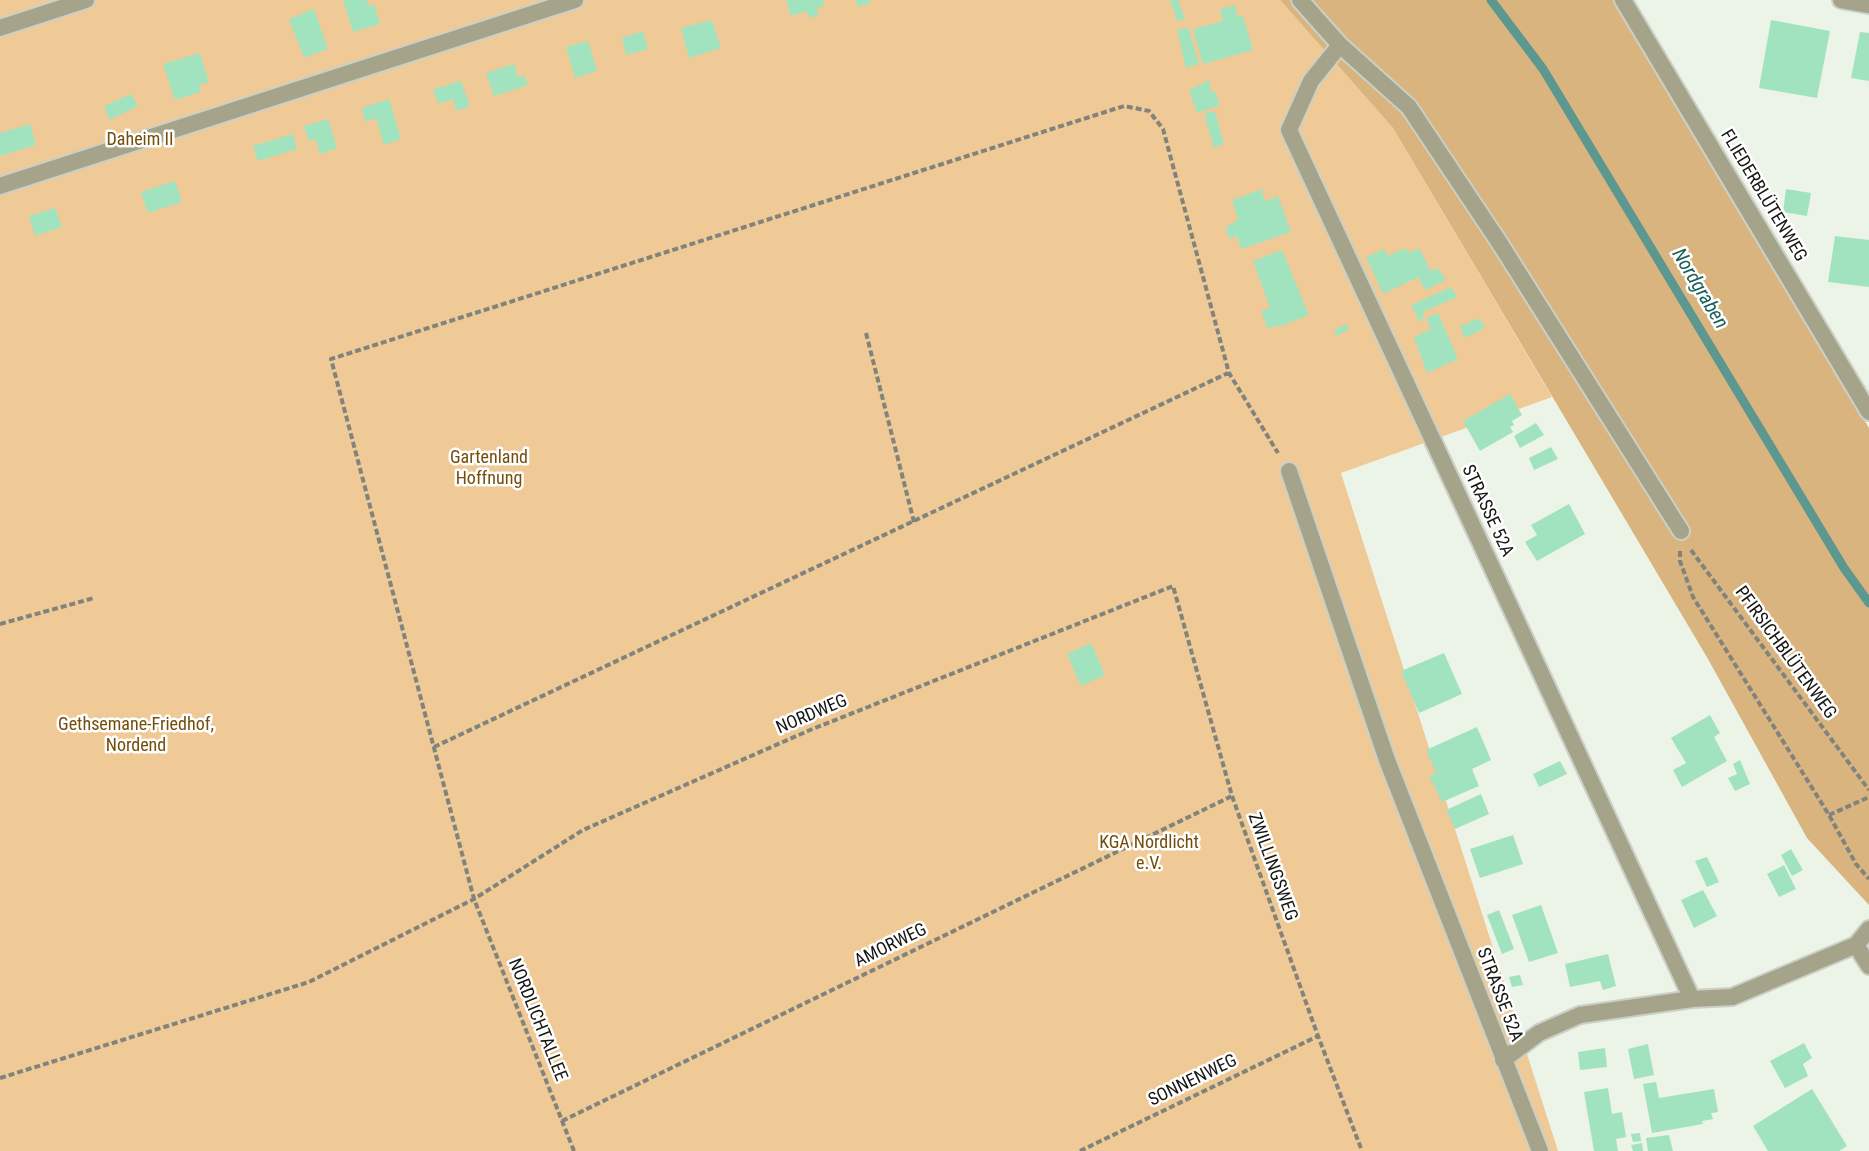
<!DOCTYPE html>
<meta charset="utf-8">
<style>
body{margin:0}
canvas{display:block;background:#ecf3e7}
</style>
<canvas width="1869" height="1151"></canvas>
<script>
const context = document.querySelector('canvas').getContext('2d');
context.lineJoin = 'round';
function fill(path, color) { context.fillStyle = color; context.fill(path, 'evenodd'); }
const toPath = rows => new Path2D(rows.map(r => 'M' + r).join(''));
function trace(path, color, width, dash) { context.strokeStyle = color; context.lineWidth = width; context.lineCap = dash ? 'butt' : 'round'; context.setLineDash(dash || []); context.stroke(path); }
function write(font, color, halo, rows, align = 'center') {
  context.font = font + ' "Roboto Condensed",sans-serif'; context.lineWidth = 5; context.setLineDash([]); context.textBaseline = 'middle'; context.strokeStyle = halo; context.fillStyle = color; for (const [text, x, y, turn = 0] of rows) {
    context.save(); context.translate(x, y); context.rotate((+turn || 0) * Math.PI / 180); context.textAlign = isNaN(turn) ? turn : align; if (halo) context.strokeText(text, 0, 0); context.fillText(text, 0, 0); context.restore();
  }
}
fill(toPath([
 [0,0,1280,0,1393,128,1552,397,1341,473,1558,1151,0,1151]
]), '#f0ca96');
fill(toPath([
 [1280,0,1613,0,1869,428,1869,905,1807,838,1708,659,1393,128]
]), '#dab47e');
trace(toPath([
 [1491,0,1543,69,1844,568,1869,603]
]), '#5c9890', 9);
fill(toPath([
 [343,0,367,0,368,6,374,4,380,24,353,32],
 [786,0,823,0,824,6,816,8,819,15,809,18,807,11,791,16],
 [856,0,870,0,871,3,858,7],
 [1170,0,1178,0,1185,19,1177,21],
 [1235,5,1238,17,1243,16,1253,50,1203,64,1193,29,1223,21,1220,9],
 [314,9,328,49,304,58,289,19],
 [712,20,721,48,689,58,681,28],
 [1771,20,1830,31,1817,98,1759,88],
 [1188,27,1199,64,1186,68,1177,30],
 [643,31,648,49,626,55,622,38],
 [1860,32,1869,33,1869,81,1851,78],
 [588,41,597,71,575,78,566,47],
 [200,53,209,82,199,85,201,92,175,100,163,64],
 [514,64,518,77,524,75,528,85,494,96,486,73],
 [1209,80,1211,92,1215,91,1220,105,1197,113,1189,90],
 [461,81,470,106,456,111,453,99,438,104,433,89],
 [131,94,138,106,110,120,104,106],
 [389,99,401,139,384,145,376,118,365,122,362,108],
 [1215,111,1224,144,1214,148,1204,114],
 [328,119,337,148,320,154,316,139,309,141,304,126],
 [30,124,36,145,0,156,0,133],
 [293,134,297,149,258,161,253,146],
 [175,181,182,202,148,213,141,192],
 [1266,188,1262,192,1265,201,1278,196,1291,232,1241,249,1237,236,1229,239,1226,227,1238,220,1232,200],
 [1786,189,1811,193,1807,216,1783,212],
 [55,208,62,227,35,236,29,216],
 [1835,236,1869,240,1869,287,1828,282],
 [1406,248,1408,253,1419,248,1431,271,1438,268,1446,280,1425,290,1418,277,1383,294,1366,257,1384,249,1387,256],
 [1282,250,1309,315,1278,327,1277,325,1268,329,1261,311,1270,308,1253,261],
 [1451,287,1457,297,1423,312,1424,316,1420,323,1411,305],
 [1438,313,1458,359,1427,373,1414,337,1431,329,1426,318],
 [1479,318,1485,328,1465,338,1460,326],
 [1346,324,1349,330,1336,336,1334,330],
 [1510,394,1522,415,1512,421,1514,425,1510,427,1513,432,1480,451,1463,421],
 [1536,423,1544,435,1520,448,1514,436],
 [1551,447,1558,459,1534,470,1529,458],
 [1569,504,1585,534,1537,561,1525,542,1537,535,1531,525],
 [1091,643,1105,675,1081,686,1067,654],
 [1444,653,1462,694,1419,713,1401,671],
 [1710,715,1720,733,1714,737,1727,761,1682,787,1673,770,1686,763,1671,738],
 [1477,727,1491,760,1472,769,1479,786,1442,802,1429,776,1436,773,1426,750],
 [1740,760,1750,784,1735,791,1728,778,1737,774,1733,764],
 [1560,761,1567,774,1539,787,1533,774],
 [1481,794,1489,814,1455,829,1446,810],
 [1513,835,1523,864,1480,878,1470,849],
 [1791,849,1803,870,1792,876,1781,855],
 [1707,857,1719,882,1707,887,1695,861],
 [1784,865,1796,889,1779,897,1767,874],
 [1703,890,1717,916,1694,928,1681,900],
 [1541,905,1558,953,1529,962,1512,915],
 [1499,910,1514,949,1502,954,1487,915],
 [1608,954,1616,986,1603,990,1600,981,1570,987,1565,964],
 [1520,975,1523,985,1512,987,1509,977],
 [1804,1043,1812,1058,1803,1064,1808,1076,1785,1088,1770,1061],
 [1648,1044,1654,1075,1634,1079,1628,1049],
 [1605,1048,1607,1067,1580,1070,1578,1052],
 [1656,1082,1659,1098,1714,1089,1718,1112,1711,1113,1713,1119,1702,1121,1703,1124,1652,1133,1643,1084],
 [1608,1088,1612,1114,1622,1112,1626,1137,1616,1139,1618,1151,1594,1151,1584,1092],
 [1812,1089,1847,1146,1839,1151,1768,1151,1753,1126],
 [1640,1133,1641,1141,1633,1142,1631,1134],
 [1669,1135,1673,1151,1648,1151,1646,1138],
 [1642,1143,1643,1151,1633,1151,1631,1145]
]), '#a2e3bf');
const service = toPath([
 [1300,0,1340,45,1409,107,1499,242,1681,531],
 [1623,0,1869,412],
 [0,28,86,0],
 [1340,45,1311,81,1289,130,1692,999],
 [0,186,575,0],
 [1289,471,1387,760,1540,1151],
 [1856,945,1869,966],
 [1503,1060,1539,1033,1580,1015,1692,999,1732,997,1856,945,1869,929]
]);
const minor = toPath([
 [1841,0,1869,5]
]);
trace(service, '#cad0c5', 20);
trace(minor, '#cad0c5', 20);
trace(toPath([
 [866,333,914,522],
 [1691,550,1869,790],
 [1680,551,1680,561,1693,597,1829,815,1856,864,1869,879],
 [0,624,94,598],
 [434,747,1228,373],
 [1829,815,1869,797],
 [0,1078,309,982,474,899,583,830,810,730,1173,586,1232,796,1318,1036,1362,1151],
 [562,1121,1232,796],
 [574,1151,474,899,331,359,1124,106,1149,111,1163,129,1229,373,1278,453],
 [1080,1151,1318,1036]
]), '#80847c', 4, [6, 3]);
trace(service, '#a5a389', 16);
trace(minor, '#a5a389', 16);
write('18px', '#734e0b', '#fff', [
 ["Daheim II",140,140],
 ["Gartenland",489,458],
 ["Hoffnung",489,479],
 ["Gethsemane-Friedhof,",136,725],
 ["Nordend",136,746],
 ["KGA Nordlicht",1149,843],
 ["e.V.",1149,864]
]);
write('18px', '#151713', '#fff', [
 ["FLIEDERBLÜTENWEG",1763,196,59],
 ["STRASSE 52A",1487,511,65],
 ["PFIRSICHBLÜTENWEG",1785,653,54],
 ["NORDWEG",812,715,-23],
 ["ZWILLINGSWEG",1272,867,70],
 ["AMORWEG",891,946,-26],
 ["STRASSE 52A",1499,995,69],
 ["NORDLICHTALLEE",537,1020,68],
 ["SONNENWEG",1193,1081,-26]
]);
write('italic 20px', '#195f59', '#fff', [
 ["Nordgraben",1699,289,59]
]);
</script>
